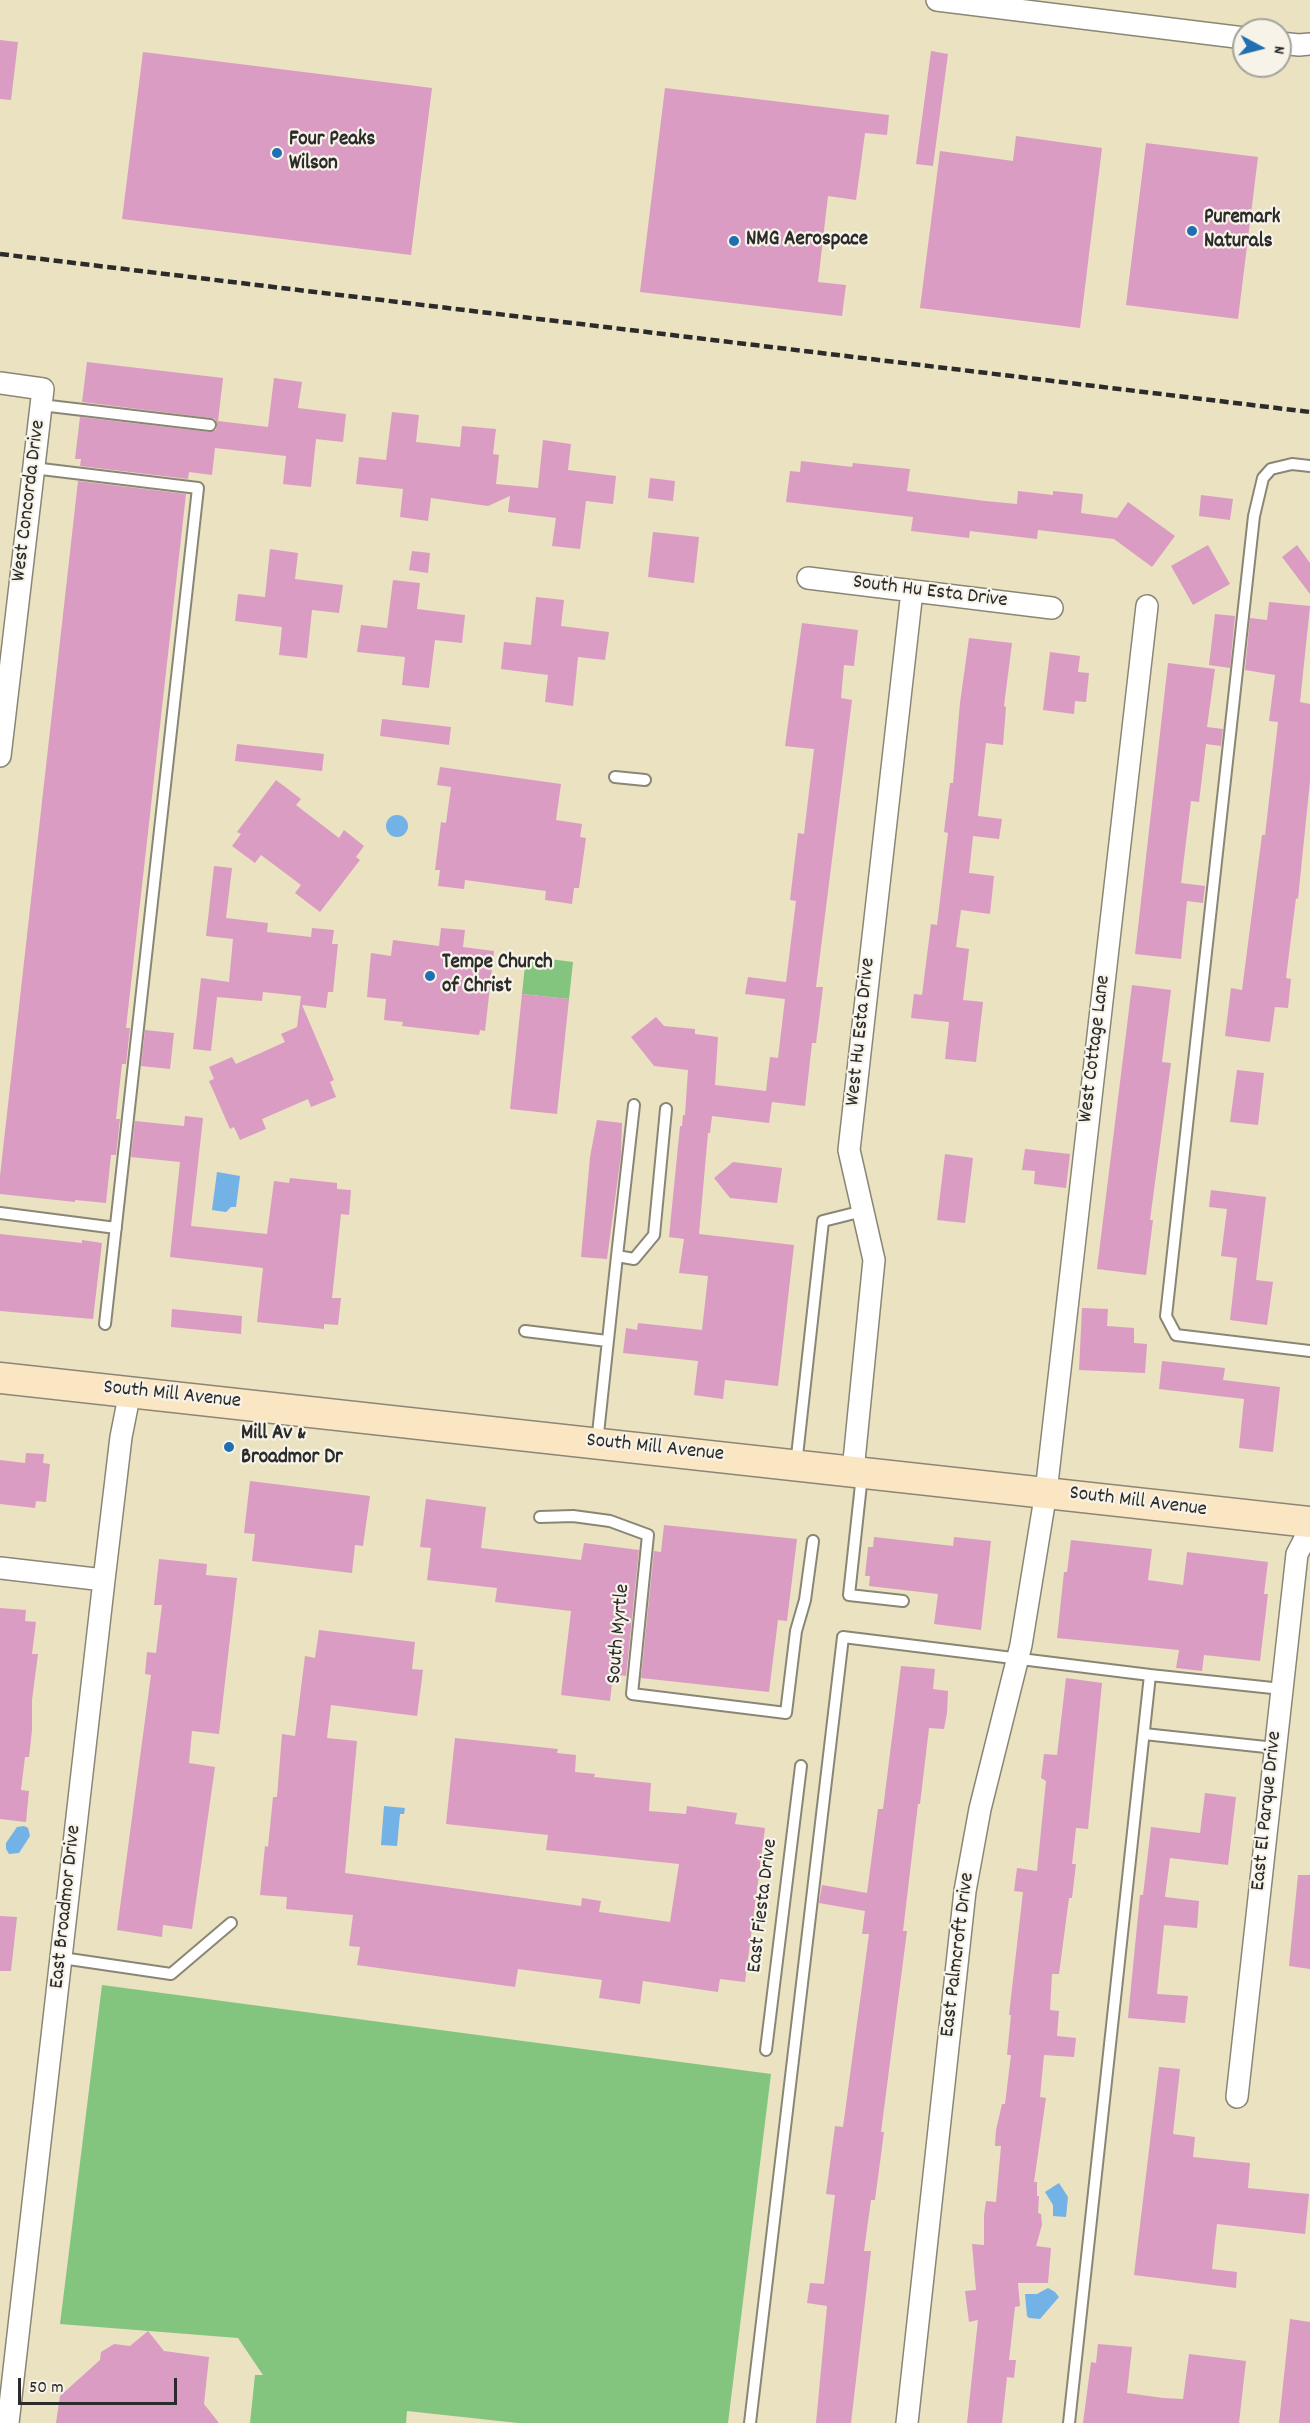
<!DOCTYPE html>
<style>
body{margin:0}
#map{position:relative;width:1310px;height:2423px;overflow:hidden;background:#eae2c1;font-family:Dekko,sans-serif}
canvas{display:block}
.north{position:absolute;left:1232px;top:18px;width:60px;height:60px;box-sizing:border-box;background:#f7f3e8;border:2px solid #a5a39c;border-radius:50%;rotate:97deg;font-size:16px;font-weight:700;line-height:24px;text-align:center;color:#2b2b2b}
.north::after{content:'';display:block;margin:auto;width:21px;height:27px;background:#1f6fb2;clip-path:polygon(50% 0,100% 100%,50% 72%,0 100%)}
.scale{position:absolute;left:18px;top:2378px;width:159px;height:27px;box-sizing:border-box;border:3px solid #2b2b2b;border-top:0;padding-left:8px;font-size:18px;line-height:21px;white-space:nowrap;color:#2b2b2b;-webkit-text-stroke:4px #f7f3e8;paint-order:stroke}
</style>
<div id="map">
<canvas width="1310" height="2423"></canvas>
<div class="north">N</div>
<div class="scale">50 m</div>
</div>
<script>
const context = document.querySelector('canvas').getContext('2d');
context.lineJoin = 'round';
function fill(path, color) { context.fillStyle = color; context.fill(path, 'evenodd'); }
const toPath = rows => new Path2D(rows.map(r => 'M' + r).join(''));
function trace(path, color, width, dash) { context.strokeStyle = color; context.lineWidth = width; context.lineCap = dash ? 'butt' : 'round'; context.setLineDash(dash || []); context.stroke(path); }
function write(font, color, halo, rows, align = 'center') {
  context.font = font + ' Dekko,sans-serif'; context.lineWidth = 4.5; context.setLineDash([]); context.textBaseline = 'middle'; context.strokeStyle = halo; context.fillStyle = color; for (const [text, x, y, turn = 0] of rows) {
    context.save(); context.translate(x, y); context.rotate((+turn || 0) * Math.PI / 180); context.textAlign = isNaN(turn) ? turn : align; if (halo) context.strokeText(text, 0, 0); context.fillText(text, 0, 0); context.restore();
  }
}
fill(toPath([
 [526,956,573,962,569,999,522,994],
 [102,1985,771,2074,728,2423,518,2423,407,2411,406,2423,250,2423,255,2375,263,2375,238,2338,60,2324]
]), '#83c57e');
fill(toPath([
 '386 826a11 11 0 1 1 22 0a11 11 0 1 1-22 0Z',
 [217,1172,240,1176,236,1207,231,1207,226,1212,212,1210],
 [384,1806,405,1808,404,1814,400,1814,397,1846,381,1845],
 [24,1826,28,1828,30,1836,19,1853,9,1854,6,1849,6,1843,17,1827],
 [1059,2183,1068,2197,1066,2217,1053,2216,1053,2205,1045,2192],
 [1048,2288,1055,2292,1059,2297,1040,2319,1029,2318,1027,2316,1025,2294,1037,2294]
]), '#72b2e6');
fill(toPath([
 [0,40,18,42,11,100,0,99],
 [931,51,948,54,933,166,916,164],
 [143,52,432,88,411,255,122,219],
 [665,88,889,115,887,135,865,133,856,200,828,196,818,282,846,285,842,316,640,292],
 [1016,136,1102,148,1080,328,920,308,940,151,1013,161],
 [1146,143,1258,157,1238,319,1126,305],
 [87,362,223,378,218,421,268,427,274,378,302,382,298,408,346,414,343,442,316,439,311,487,283,484,286,456,215,448,212,475,189,472,188,479,80,466,81,459,75,459,80,417,209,432,216,430,217,425,215,419,211,418,82,402],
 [392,412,419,415,416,442,460,447,462,426,496,429,493,454,499,455,496,484,538,488,543,440,571,444,568,470,616,476,613,504,586,501,580,549,552,546,556,518,508,512,510,496,488,506,431,498,428,521,400,517,403,489,356,484,359,457,386,460],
 [801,461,852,467,853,463,910,469,907,491,985,501,1017,504,1018,491,1053,495,1053,491,1083,494,1081,513,1117,518,1128,502,1175,536,1152,567,1114,539,1038,530,1037,539,970,531,969,538,911,531,913,517,786,502,790,471,800,472],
 [650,478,675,481,673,501,648,498],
 [78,481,186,494,126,1028,130,1028,126,1064,122,1064,116,1119,120,1119,116,1155,111,1155,106,1203,75,1200,75,1202,0,1194,0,1176],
 [1201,495,1233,499,1230,520,1199,516],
 [653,532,699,537,694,583,648,577],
 [1208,545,1230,584,1193,605,1171,566],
 [1297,545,1310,563,1310,594,1282,557],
 [270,549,298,553,295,579,343,585,339,613,312,610,307,658,279,655,282,627,235,621,238,594,265,597],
 [412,551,430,553,428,573,409,570],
 [393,580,420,583,417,609,465,615,462,643,435,640,429,688,402,685,405,657,357,652,361,625,387,628],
 [536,597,564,600,561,626,609,632,605,660,578,657,573,706,545,702,548,675,501,669,504,642,531,645],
 [1269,602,1310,606,1300,702,1310,704,1310,781,1298,899,1296,898,1286,978,1291,979,1288,1008,1275,1007,1270,1042,1225,1036,1231,988,1242,990,1262,835,1265,835,1278,722,1269,721,1275,675,1245,670,1250,618,1267,620],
 [1215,614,1235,616,1230,668,1209,665],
 [802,623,858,630,854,666,844,665,841,698,852,700,816,987,823,987,816,1043,812,1043,805,1106,772,1102,769,1123,712,1116,710,1133,708,1133,699,1234,794,1245,778,1386,725,1380,723,1399,694,1395,698,1361,623,1353,626,1328,637,1330,638,1323,702,1330,708,1276,679,1273,684,1239,669,1237,680,1126,682,1126,683,1115,685,1115,688,1070,654,1066,631,1037,656,1017,664,1026,695,1029,695,1034,718,1037,715,1085,766,1091,770,1057,778,1058,785,999,745,994,748,977,786,982,796,901,790,900,798,833,804,834,814,749,785,746],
 [969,638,1012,643,1004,706,1006,707,1003,745,986,743,978,816,1002,819,999,839,973,836,969,873,994,876,990,914,961,910,956,947,969,949,963,1000,983,1002,976,1062,945,1059,949,1022,911,1018,914,994,922,995,931,924,937,925,948,833,944,832,950,783,953,783,960,703],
 [1050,652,1080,656,1078,672,1089,673,1086,702,1075,701,1074,714,1043,710],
 [1168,663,1215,669,1207,727,1223,729,1221,746,1206,744,1199,802,1191,801,1181,883,1205,886,1203,903,1187,901,1181,959,1135,954],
 [382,719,451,727,449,745,380,736],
 [237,744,324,754,322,771,235,761],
 [440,767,561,784,556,820,582,824,580,837,586,838,579,888,574,888,572,904,545,900,546,891,465,880,464,889,438,886,440,870,435,870,441,822,446,823,451,787,437,785],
 [276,780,301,799,296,805,339,838,344,830,364,846,356,857,360,860,320,912,295,893,301,885,261,855,255,863,232,846,241,834,237,832],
 [214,866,232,868,226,918,268,923,267,932,311,937,312,928,334,930,332,944,338,944,333,992,328,992,326,1008,302,1005,334,1080,330,1082,336,1097,311,1107,308,1099,262,1119,266,1129,240,1140,234,1127,230,1129,209,1081,214,1079,209,1067,232,1057,236,1064,285,1042,281,1034,297,1027,301,996,263,992,262,1001,217,997,211,1051,193,1049,201,978,229,982,233,939,206,936],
 [441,928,465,930,463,947,494,951,485,1031,480,1030,479,1035,402,1026,403,1022,384,1020,386,999,367,997,371,953,391,956,393,940,439,946],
 [1132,985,1171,990,1162,1062,1171,1063,1150,1220,1153,1220,1146,1275,1097,1269],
 [522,994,569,999,557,1114,510,1109],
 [145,1030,174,1033,170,1069,141,1066],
 [1237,1070,1264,1073,1258,1125,1230,1122],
 [185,1116,203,1118,191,1226,267,1234,274,1181,289,1183,290,1178,337,1183,337,1189,351,1190,349,1215,341,1214,332,1298,341,1298,338,1325,324,1324,324,1329,257,1322,263,1268,170,1257,180,1162,131,1157,135,1121,184,1126],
 [597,1120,622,1123,621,1155,607,1259,581,1257,590,1157],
 [1025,1149,1070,1154,1066,1188,1034,1184,1035,1171,1022,1170],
 [945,1154,973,1158,965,1223,937,1220],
 [733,1162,782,1168,777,1203,730,1198,714,1178],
 [1211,1190,1266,1197,1256,1280,1273,1282,1267,1325,1230,1320,1237,1258,1221,1256,1227,1209,1209,1207],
 [0,1234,82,1243,82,1240,102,1243,93,1319,0,1311],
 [1082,1308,1108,1309,1107,1326,1134,1328,1134,1343,1147,1344,1145,1373,1079,1370],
 [172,1309,242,1316,241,1334,171,1327],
 [1162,1361,1225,1368,1223,1380,1280,1387,1273,1452,1239,1448,1244,1399,1159,1389],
 [26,1453,44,1454,43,1463,50,1464,46,1502,36,1501,35,1508,0,1504,0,1460,25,1463],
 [250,1481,370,1496,363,1546,355,1545,352,1573,252,1561,255,1534,244,1533],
 [426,1499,486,1507,481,1548,581,1560,584,1543,639,1550,626,1676,613,1674,610,1701,561,1695,571,1611,495,1602,497,1588,427,1580,431,1548,420,1547],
 [664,1525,797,1539,787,1621,778,1620,769,1692,641,1678,654,1551,661,1552],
 [874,1537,953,1546,954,1537,991,1541,981,1630,934,1624,938,1594,869,1586,870,1576,865,1576,868,1547,873,1547],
 [1071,1540,1152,1549,1148,1580,1183,1585,1187,1552,1268,1562,1264,1594,1268,1594,1260,1661,1204,1655,1202,1671,1176,1668,1179,1650,1057,1638,1064,1572,1067,1572],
 [159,1559,207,1564,206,1575,237,1578,219,1734,192,1731,189,1763,215,1767,192,1929,163,1925,162,1937,117,1930,151,1675,145,1674,147,1652,156,1653,162,1605,154,1605],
 [0,1608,26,1610,25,1621,36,1622,32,1654,38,1654,32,1700,32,1730,29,1757,25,1757,21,1790,29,1791,26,1822,0,1819],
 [319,1630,415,1642,412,1669,423,1670,417,1716,331,1705,327,1738,357,1741,345,1873,581,1906,582,1898,601,1901,599,1912,670,1922,679,1864,546,1850,548,1835,446,1824,455,1738,558,1749,557,1753,576,1755,575,1772,595,1774,594,1777,651,1783,649,1811,686,1814,687,1806,737,1813,735,1824,765,1828,745,1982,720,1979,718,1992,643,1981,640,2004,599,1998,602,1980,518,1969,515,1987,357,1965,360,1947,349,1946,353,1915,286,1909,287,1897,260,1895,265,1846,268,1847,273,1797,277,1797,282,1734,295,1736,305,1656,315,1658],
 [901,1666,935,1669,933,1689,948,1691,947,1713,944,1729,929,1728,920,1804,918,1804,903,1931,907,1931,881,2132,884,2132,875,2200,871,2200,864,2251,871,2251,851,2423,816,2423,827,2306,807,2303,810,2283,824,2284,835,2195,826,2194,835,2126,843,2127,869,1934,862,1934,865,1911,819,1903,822,1885,867,1893,878,1809,883,1809],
 [1066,1678,1102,1683,1088,1829,1076,1828,1072,1864,1076,1864,1072,1898,1069,1898,1059,1974,1052,1974,1050,2010,1059,2011,1057,2036,1076,2038,1074,2057,1044,2055,1040,2097,1046,2098,1034,2182,1037,2182,1037,2196,1039,2196,1038,2213,1041,2214,1042,2225,1036,2246,1051,2248,1048,2283,1018,2283,1020,2306,1015,2307,1009,2360,1016,2360,1014,2378,1007,2377,1002,2423,967,2423,978,2320,969,2322,965,2291,976,2290,972,2244,984,2245,984,2215,986,2201,996,2202,1001,2146,995,2146,996,2130,1002,2104,1005,2104,1011,2055,1007,2055,1011,2015,1009,2015,1023,1892,1014,1891,1017,1868,1037,1871,1046,1781,1041,1778,1044,1754,1057,1755],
 [1205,1793,1236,1797,1228,1865,1170,1858,1165,1897,1199,1901,1197,1928,1164,1925,1157,1994,1188,1996,1185,2023,1128,2018,1140,1895,1143,1895,1151,1827,1200,1833],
 [1298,1875,1310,1875,1310,1969,1289,1966],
 [0,1916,17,1917,11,1971,0,1971],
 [1159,2067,1180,2069,1173,2134,1195,2137,1193,2157,1250,2163,1248,2188,1309,2194,1305,2234,1217,2224,1212,2269,1237,2272,1236,2288,1134,2275],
 [1290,2319,1310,2322,1310,2423,1279,2423],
 [148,2331,164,2351,209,2357,204,2404,219,2423,56,2423,60,2396,100,2360,101,2352,114,2344,130,2346],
 [1098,2344,1132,2347,1127,2393,1163,2398,1183,2399,1189,2354,1246,2361,1239,2423,1083,2423,1091,2362,1096,2363]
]), '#da9cc3');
const service = toPath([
 [41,405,210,425],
 [1310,466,1292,464,1271,469,1263,478,1254,516,1166,1316,1176,1335,1310,1351],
 [33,468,198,488,105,1324],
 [615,777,645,780],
 [634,1105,617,1256,634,1259,654,1235,666,1109],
 [0,1213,116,1228],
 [525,1331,607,1341],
 [597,1443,617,1256],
 [796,1465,823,1221,863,1211],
 [862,1475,849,1595,903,1601],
 [540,1517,573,1516,610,1521,648,1535,632,1694,786,1713,796,1631,805,1600,813,1541],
 [1150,1675,1282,1689],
 [1144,1734,1275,1748],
 [62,1958,171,1974,231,1923],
 [766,2050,801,1766],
 [750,2423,843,1637,1150,1675,1069,2423]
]);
const minor = toPath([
 [937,0,1244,38],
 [1280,43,1299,45,1310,44],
 [0,383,43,389,0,756],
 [808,578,1052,608],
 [853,1471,874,1260,849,1150,912,591],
 [0,1568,104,1580],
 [1237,2097,1297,1554,1310,1529],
 [8,2423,104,1580,121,1437,130,1392],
 [907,2423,965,1891,980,1809,1021,1645,1046,1492,1147,606]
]);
const secondary = toPath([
 [0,1378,1310,1522]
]);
trace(service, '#8a8676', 14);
trace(minor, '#8a8676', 24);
trace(secondary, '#8a8676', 33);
trace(service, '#fff', 10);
trace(minor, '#fff', 21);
trace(secondary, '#fbe6c4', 30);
trace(toPath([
 [0,254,1310,412]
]), '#2b2b2b', 4.5, [9, 4.5]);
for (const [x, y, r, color] of [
 [277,153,6,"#1f6fb2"],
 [1192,231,6,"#1f6fb2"],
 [734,241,6,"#1f6fb2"],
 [430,976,6,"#1f6fb2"],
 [229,1447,6,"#1f6fb2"]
]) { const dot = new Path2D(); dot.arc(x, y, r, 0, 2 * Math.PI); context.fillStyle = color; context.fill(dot); trace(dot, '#f7f3e8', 2); }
write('bold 21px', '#2b2b2b', '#f7f3e8', [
 ["Four Peaks",289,141],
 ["Wilson",289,165],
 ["Puremark",1204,219],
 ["Naturals",1204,243],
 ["NMG Aerospace",746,241],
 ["Tempe Church",442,964],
 ["of Christ",442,988],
 ["Mill Av &",241,1435],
 ["Broadmor Dr",241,1459]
], 'left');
write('21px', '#2b2b2b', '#f7f3e8', [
 ["West Concorda Drive",30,501,-83],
 ["South Hu Esta Drive",930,593,7],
 ["West Hu Esta Drive",862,1032,-84],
 ["West Cottage Lane",1096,1049,-83],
 ["South Mill Avenue",172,1396,6],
 ["South Mill Avenue",655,1449,6],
 ["South Mill Avenue",1138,1503,7],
 ["South Myrtle",620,1634,-85],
 ["East El Parque Drive",1268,1811,-84],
 ["East Fiesta Drive",764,1906,-83],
 ["East Broadmor Drive",67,1907,-84],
 ["East Palmcroft Drive",959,1955,-83]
]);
</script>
